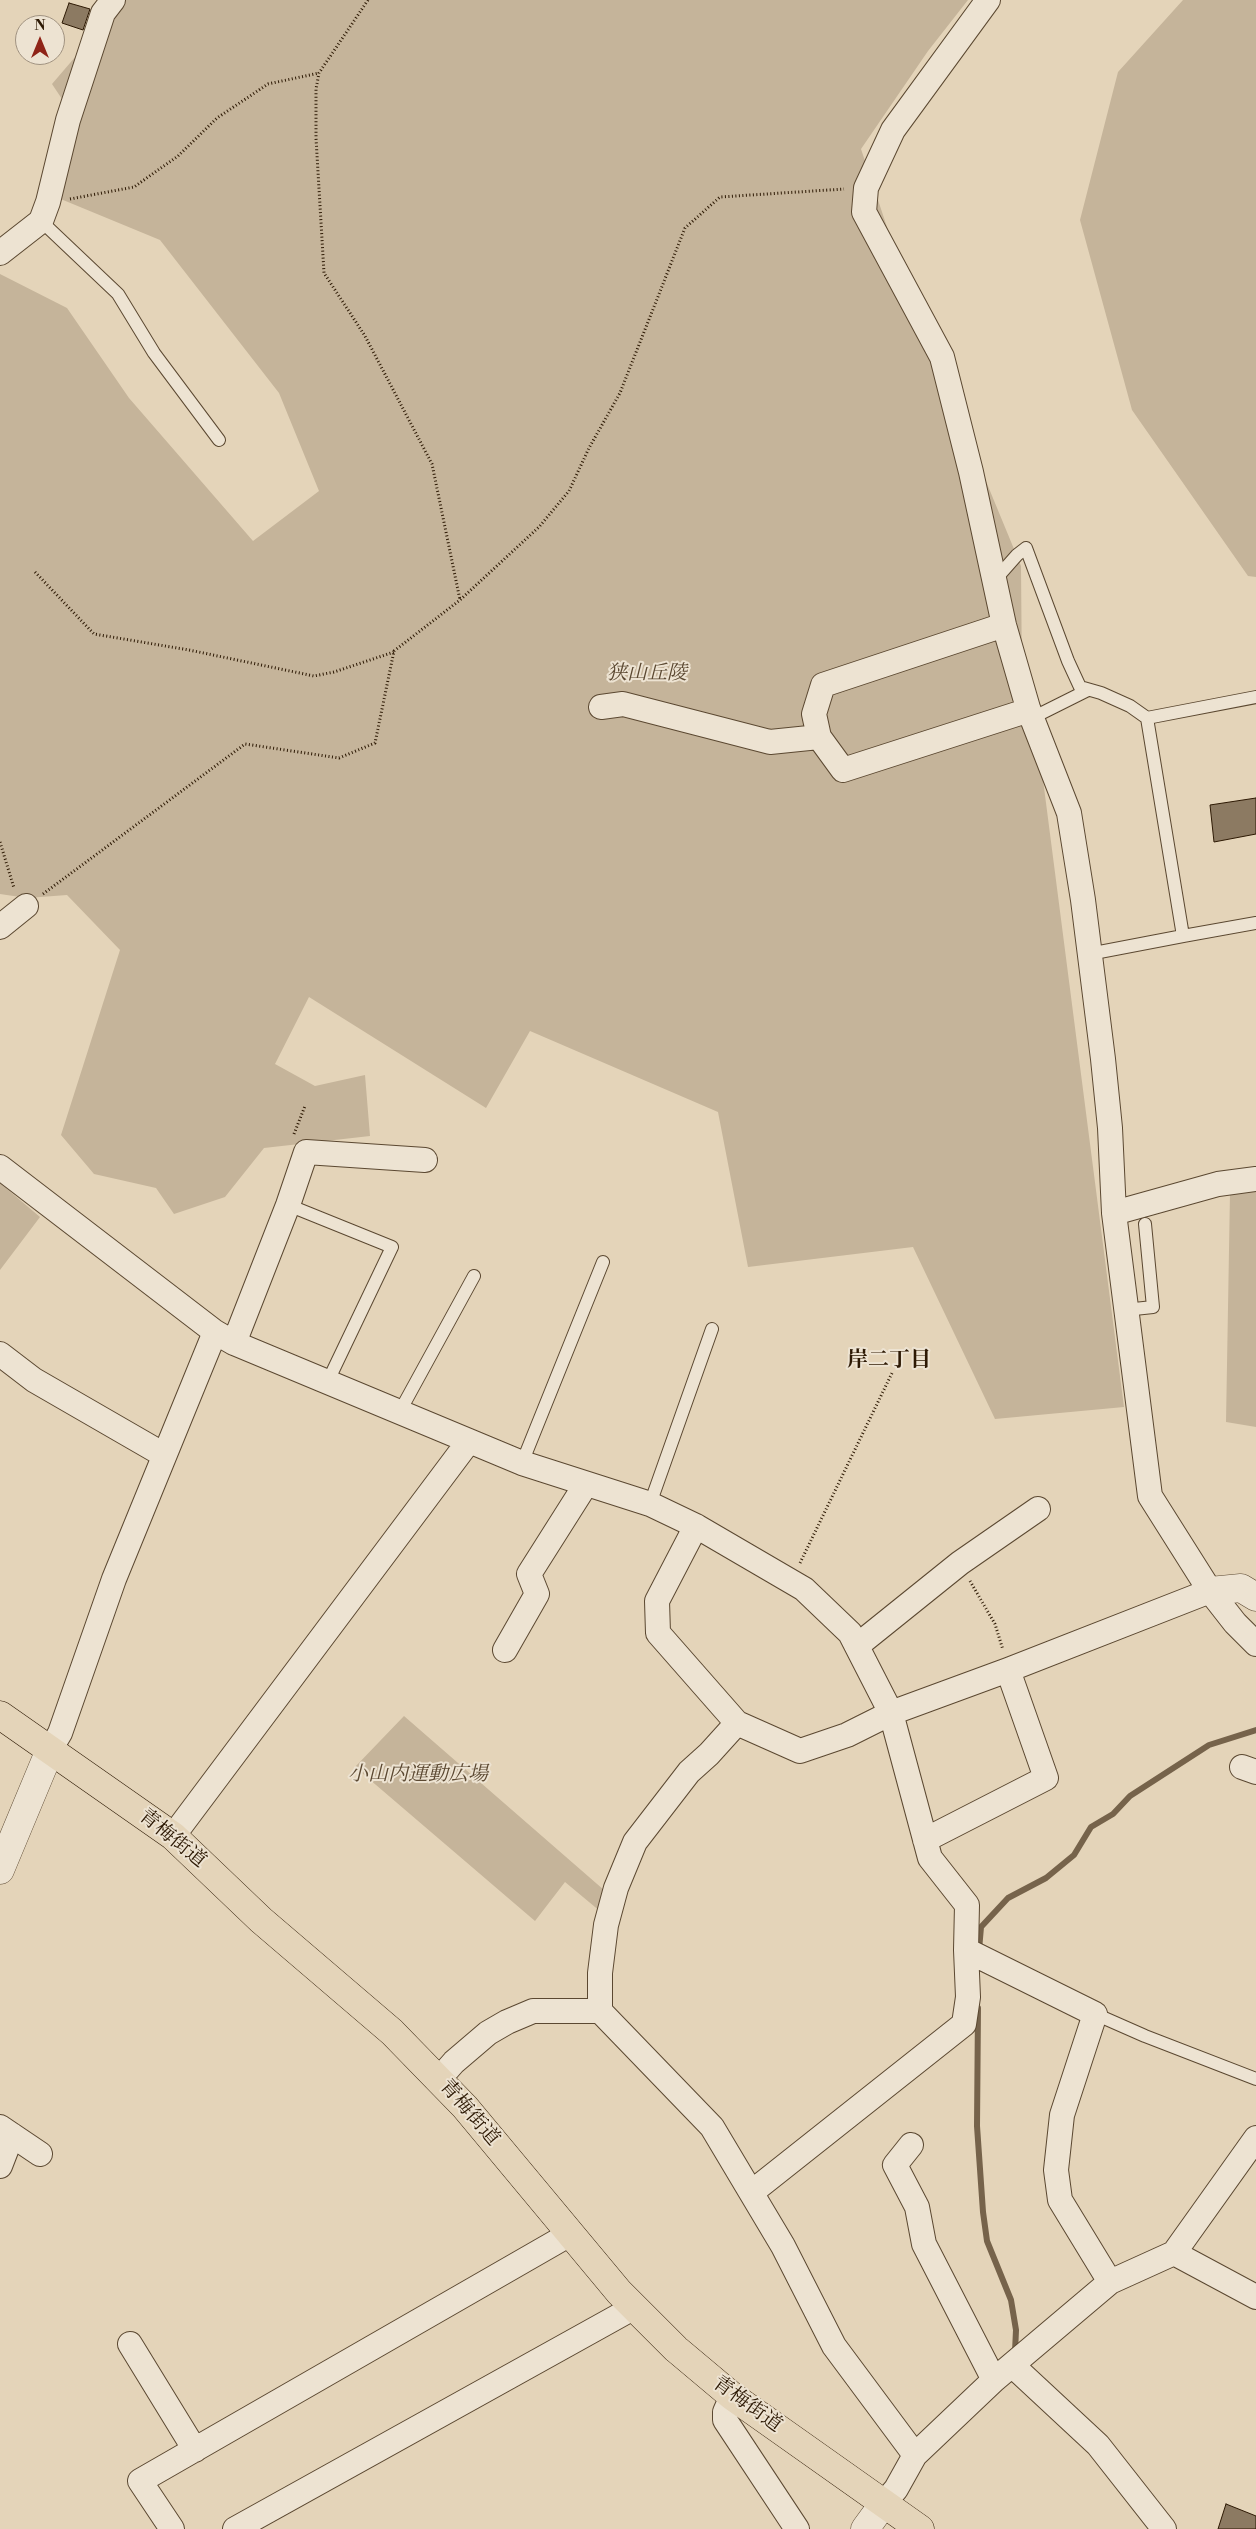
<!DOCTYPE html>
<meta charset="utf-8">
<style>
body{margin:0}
#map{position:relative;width:1256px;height:2529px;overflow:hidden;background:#e4d4b9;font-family:"Libre Bodoni",serif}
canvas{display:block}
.north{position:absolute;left:15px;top:15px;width:50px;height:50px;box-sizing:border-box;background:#ede3d2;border:1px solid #a09280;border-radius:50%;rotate:0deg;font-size:14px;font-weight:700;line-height:20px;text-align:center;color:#2d1904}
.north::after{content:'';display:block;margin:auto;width:18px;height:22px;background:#8f2418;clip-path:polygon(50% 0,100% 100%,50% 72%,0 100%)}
</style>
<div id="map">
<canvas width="1256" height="2529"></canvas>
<div class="north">N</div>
</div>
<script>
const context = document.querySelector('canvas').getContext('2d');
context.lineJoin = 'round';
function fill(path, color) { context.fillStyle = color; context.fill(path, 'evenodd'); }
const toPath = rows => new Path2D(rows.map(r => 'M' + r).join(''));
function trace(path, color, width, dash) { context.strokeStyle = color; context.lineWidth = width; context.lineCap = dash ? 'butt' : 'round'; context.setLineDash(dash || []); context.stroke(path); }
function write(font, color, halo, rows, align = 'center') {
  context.font = font + ' "Libre Bodoni","Noto Serif JP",serif'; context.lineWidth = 4; context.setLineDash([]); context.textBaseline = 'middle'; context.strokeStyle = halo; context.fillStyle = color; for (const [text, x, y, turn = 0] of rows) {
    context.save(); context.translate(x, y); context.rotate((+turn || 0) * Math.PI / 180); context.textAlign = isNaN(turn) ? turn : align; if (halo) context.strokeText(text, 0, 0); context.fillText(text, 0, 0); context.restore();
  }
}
fill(toPath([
 [124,0,968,0,928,51,861,149,900,266,950,394,1021,566,1022,684,1042,772,1124,1407,995,1419,913,1247,748,1267,718,1112,530,1031,486,1108,309,997,275,1064,315,1086,365,1075,370,1136,264,1148,225,1197,174,1214,156,1188,94,1174,61,1135,120,950,67,895,27,898,0,894,0,274,67,308,129,398,253,541,319,491,279,393,160,240,51,195,76,120,52,84],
 [1183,0,1256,0,1256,577,1248,576,1132,410,1080,220,1118,72],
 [0,1183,40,1217,0,1270],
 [1256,1191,1256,1427,1226,1422,1230,1193],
 [404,1716,612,1897,607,1917,565,1882,535,1921,355,1767]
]), '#c5b49a');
trace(toPath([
 [979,1950,981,1927,1008,1898,1046,1878,1074,1855,1091,1827,1113,1814,1130,1796,1209,1745,1256,1730],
 [978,2008,977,2126,983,2212,987,2241,1011,2300,1016,2330,1015,2352]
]), '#76634b', 6);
const building = toPath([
 [69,3,90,9,83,30,62,23,69,3],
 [1256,798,1256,834,1214,842,1210,805,1256,798],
 [1226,2504,1256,2516,1256,2529,1218,2529,1226,2504]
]);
fill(building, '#8c7a62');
trace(building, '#2d1904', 1);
const service = toPath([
 [41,221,118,294,154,353,219,440],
 [994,581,1017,555,1026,548,1068,661,1080,687,1101,693,1130,706,1147,718,1183,936,1089,954],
 [1032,718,1088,690],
 [1147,718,1256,697],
 [1183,936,1256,923],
 [288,1205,392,1247,328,1381],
 [1125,1310,1153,1307,1145,1224],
 [399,1413,474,1276],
 [522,1463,603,1262],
 [650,1504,712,1329],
 [1095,2014,1145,2036,1256,2079]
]);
const minor = toPath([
 [988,0,893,130,866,188,864,212,942,357,971,472,1004,625,1028,708,1069,813,1083,900,1103,1059,1110,1128,1114,1213,1150,1496,1210,1591,1235,1623,1256,1644],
 [0,253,41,221,48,202,68,120,103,13,113,0],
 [1004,625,823,685,814,714,819,737,843,770,1020,713,1028,708],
 [601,707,623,704,770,742,819,737],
 [0,927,26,906],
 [0,1167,215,1332,234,1343,522,1463,650,1504,696,1526,804,1589,850,1633,891,1713,930,1858,967,1905,966,1950,1095,2014,1062,2115,1056,2170,1060,2200,1110,2282],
 [1114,1213,1218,1184,1256,1179],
 [234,1343,288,1205,306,1152,425,1160],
 [0,1354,34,1380,164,1455],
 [696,1526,657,1601,658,1633,737,1723],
 [858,1645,960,1563,1038,1509],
 [505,1650,537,1594,529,1574,586,1484],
 [50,1750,60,1733,114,1579,215,1332],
 [1242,1767,1256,1772],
 [173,1836,469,1441],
 [925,1840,1046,1778,1008,1670],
 [439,2079,454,2062,488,2033,507,2022,533,2011,600,2011],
 [0,2127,40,2154],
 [911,2145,895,2165,917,2207,924,2244,994,2380],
 [0,2166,12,2135],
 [752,2192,964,2024,968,1997,966,1950],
 [1174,2253,1256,2297],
 [130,2344,195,2450],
 [1012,2365,1098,2445,1164,2529],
 [732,2396,725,2412,725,2420,797,2529],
 [915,2455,834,2346,783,2246,712,2127,600,2011,600,1973,606,1925,616,1888,635,1842,689,1772,709,1754,737,1723,800,1751,847,1735,891,1713,1008,1670,1210,1591],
 [884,2503,896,2489,915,2455,994,2380,1110,2282,1174,2253,1256,2138],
 [172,2529,140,2481,570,2234],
 [235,2529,633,2308]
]);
const tertiary = toPath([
 [1210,1591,1241,1588,1256,1597],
 [0,1870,50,1750],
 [865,2529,884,2503]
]);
const primary = toPath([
 [0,1715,173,1836,261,1920,392,2032,465,2107,619,2292,676,2349,732,2396,920,2529]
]);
trace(service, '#5b4831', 14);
trace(minor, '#5b4831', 26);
trace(tertiary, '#5b4831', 29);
trace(primary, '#2d1904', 29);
trace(toPath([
 [368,0,319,73,316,89,316,138,324,273,365,336,432,464,460,600],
 [70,199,134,187,178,156,217,118,268,84,319,73],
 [35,572,94,634,189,650,314,676,334,672,394,652],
 [0,842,14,888],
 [43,894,245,744,339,758,375,743,394,651,460,600,539,527,569,491,589,448,620,393,685,228,720,197,844,189],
 [294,1134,305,1106],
 [800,1563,893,1371],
 [970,1581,995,1624,1003,1650]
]), '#2d1904', 3, [1, 2.5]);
trace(service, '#ede3d2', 12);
trace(minor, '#ede3d2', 24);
trace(tertiary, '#ede3d2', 28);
trace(primary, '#e4d4b9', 28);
write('italic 20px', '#5b4831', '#ede3d2', [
 ["狭山丘陵",647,674],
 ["小山内運動広場",418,1775]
]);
write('20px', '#2d1904', '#ede3d2', [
 ["青梅街道",172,1839,39],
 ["青梅街道",469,2113,49],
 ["青梅街道",747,2405,36]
]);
write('bold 21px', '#2d1904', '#ede3d2', [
 ["岸二丁目",889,1361]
]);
</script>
